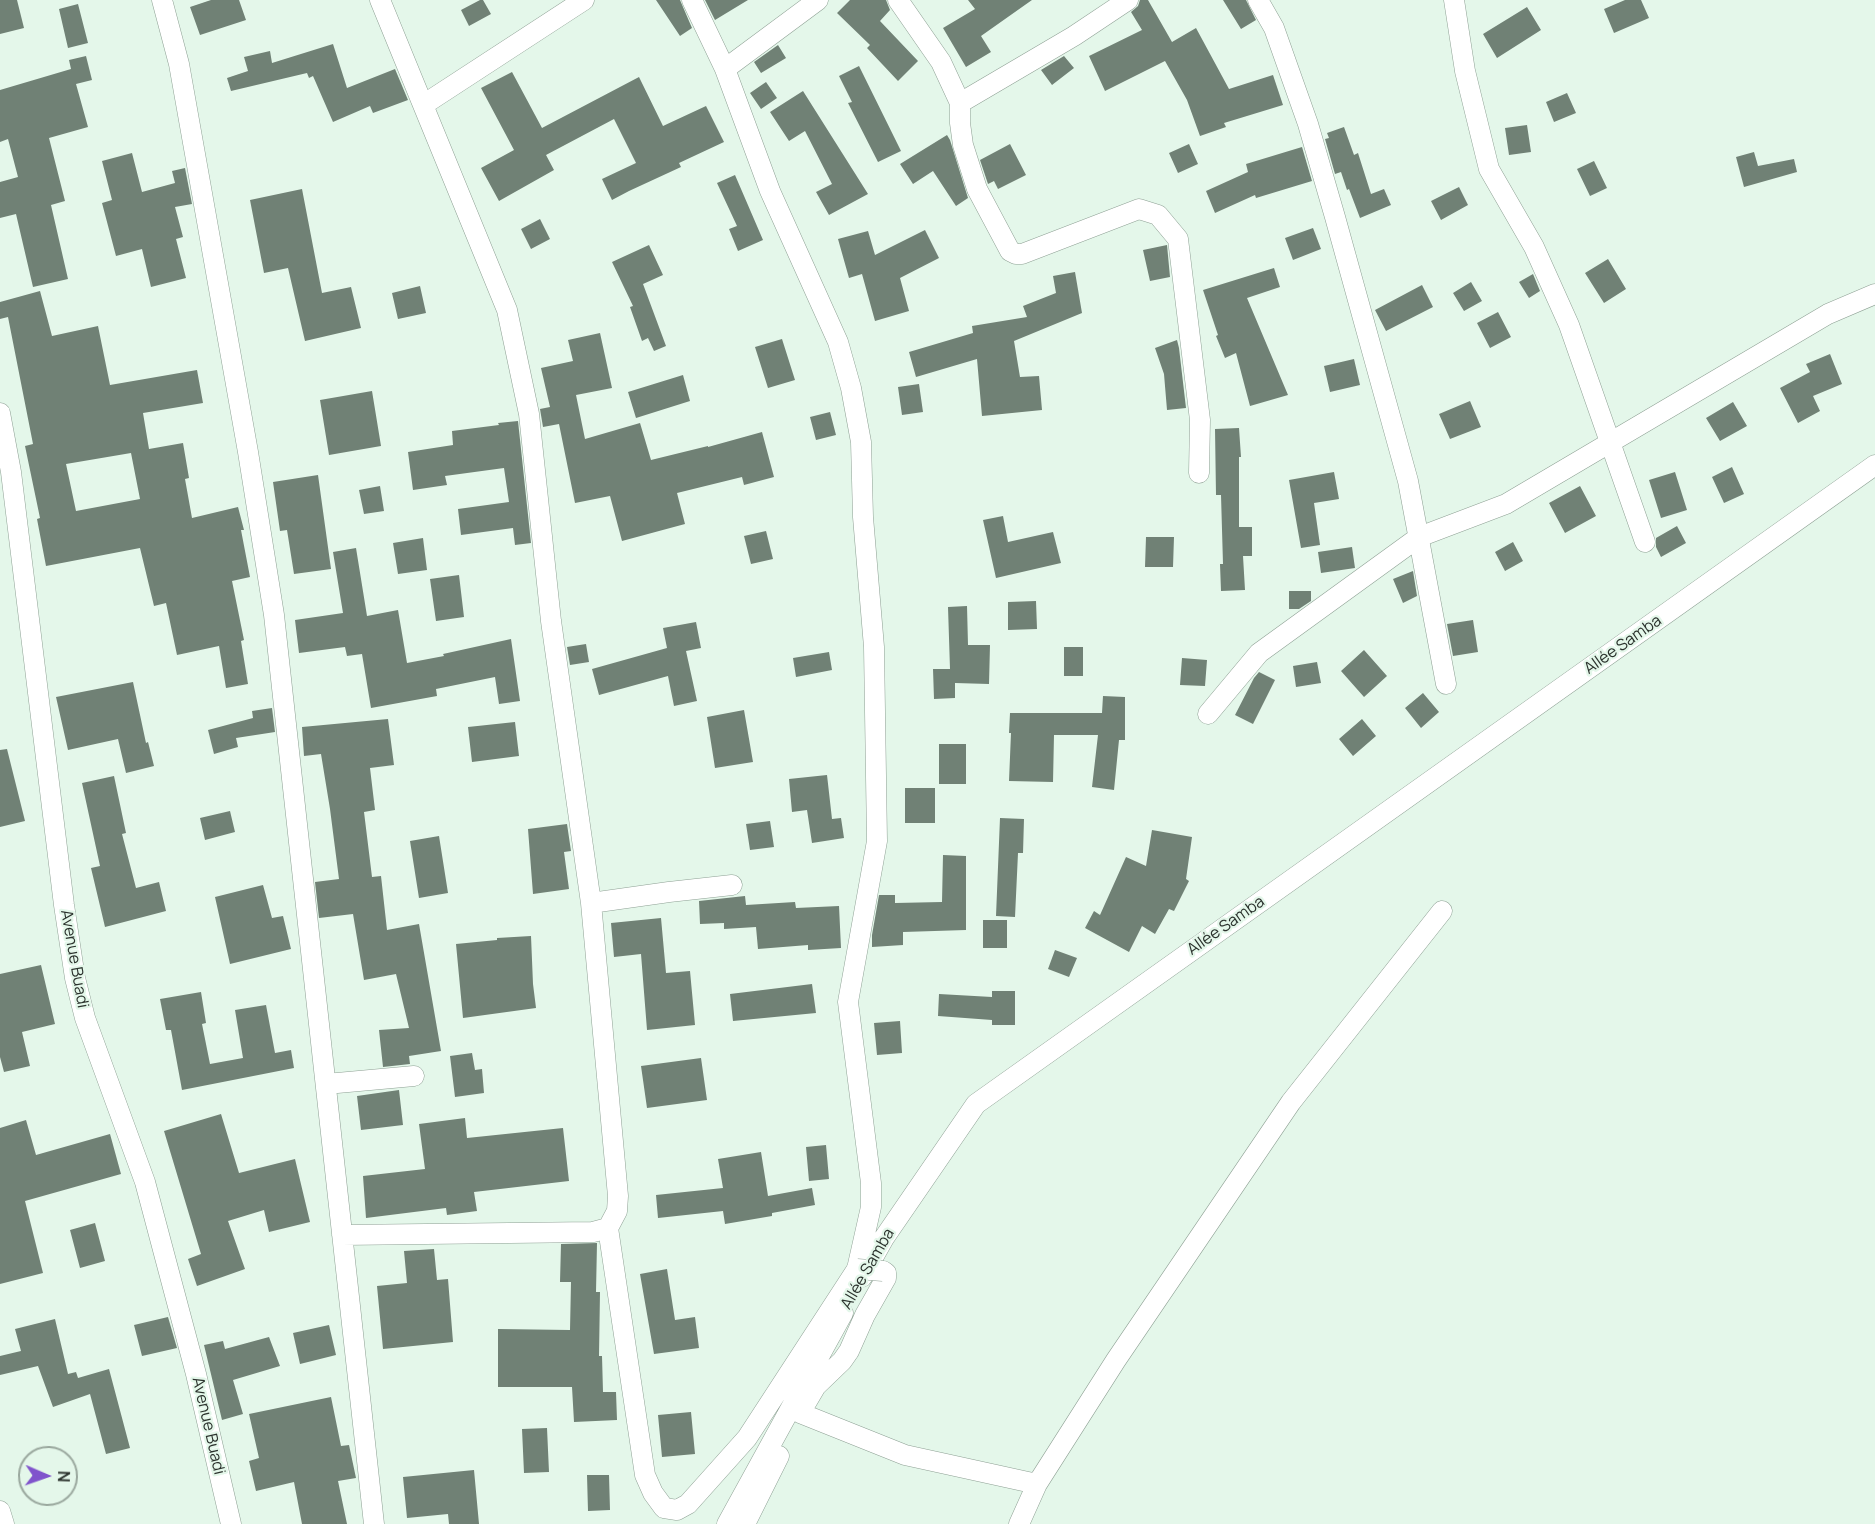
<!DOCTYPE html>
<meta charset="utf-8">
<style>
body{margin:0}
#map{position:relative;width:1875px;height:1524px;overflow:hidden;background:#e4f7ea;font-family:Manrope,sans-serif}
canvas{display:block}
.north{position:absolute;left:18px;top:1446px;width:60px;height:60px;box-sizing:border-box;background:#e4f7ea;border:2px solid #9aa89e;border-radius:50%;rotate:92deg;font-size:16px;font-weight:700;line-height:24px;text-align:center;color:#2b322d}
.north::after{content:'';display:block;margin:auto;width:21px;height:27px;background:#8053cc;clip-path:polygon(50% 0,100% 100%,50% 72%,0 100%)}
</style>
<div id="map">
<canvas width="1875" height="1524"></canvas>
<div class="north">N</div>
</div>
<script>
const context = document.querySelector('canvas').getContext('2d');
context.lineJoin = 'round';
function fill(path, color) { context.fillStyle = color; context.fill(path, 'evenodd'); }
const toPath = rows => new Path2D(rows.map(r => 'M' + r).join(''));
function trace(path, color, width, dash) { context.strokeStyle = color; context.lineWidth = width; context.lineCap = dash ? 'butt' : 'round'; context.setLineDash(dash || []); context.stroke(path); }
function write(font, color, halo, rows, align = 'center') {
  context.font = font + ' Manrope,sans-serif'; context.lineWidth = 4.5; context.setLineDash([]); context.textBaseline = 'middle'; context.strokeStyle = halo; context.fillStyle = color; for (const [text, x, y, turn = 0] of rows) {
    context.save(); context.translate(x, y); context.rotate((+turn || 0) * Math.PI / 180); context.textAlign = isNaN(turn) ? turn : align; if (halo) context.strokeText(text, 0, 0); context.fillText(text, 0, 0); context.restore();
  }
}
fill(toPath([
 [0,0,17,0,24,28,0,34],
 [211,0,239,0,246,20,200,35,190,7],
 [480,0,483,0,491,14,469,26,461,10],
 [656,0,680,0,692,28,680,36],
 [705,0,748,0,715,20],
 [850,0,886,0,890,10,880,21,918,61,898,81,867,48,870,45,837,13],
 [968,0,1032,0,981,36,991,52,966,67,943,28,975,9],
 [1140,0,1148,0,1172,42,1196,28,1229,89,1273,75,1283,105,1224,123,1226,127,1200,136,1187,100,1165,61,1105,91,1089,56,1142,30,1131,12,1138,6],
 [1223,0,1246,0,1256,20,1241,29],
 [1625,0,1641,0,1649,18,1614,33,1604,9],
 [78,4,88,43,68,48,59,9],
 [1527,7,1541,30,1497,58,1483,34],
 [333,44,347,88,395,69,408,100,373,113,370,106,333,122,313,76,309,78,307,73,231,91,227,78,248,71,244,57,270,51,272,63],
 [778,45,786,58,761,73,754,62],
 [86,56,92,80,76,84,88,127,49,138,65,201,51,205,68,279,33,287,16,214,0,218,0,182,18,177,8,139,0,142,0,90,71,69,69,60],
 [1064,56,1074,68,1052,85,1041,70],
 [859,66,901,151,878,162,848,103,852,102,839,76],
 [512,72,542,128,639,77,663,126,706,106,724,142,679,163,681,167,629,191,612,200,602,179,636,163,614,119,546,155,554,170,499,201,481,168,514,150,481,88],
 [766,82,777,98,761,109,750,93],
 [803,91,868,194,829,215,816,192,832,184,805,131,789,141,770,112],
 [1567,93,1576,113,1554,122,1546,102],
 [1527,125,1531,152,1509,155,1505,128],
 [1344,127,1354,155,1358,153,1371,194,1384,189,1391,205,1360,218,1349,189,1347,190,1341,172,1335,174,1325,139,1329,138,1327,133],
 [947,135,950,140,968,198,956,206,933,171,913,184,900,164],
 [1010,144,1026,175,998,189,994,181,988,184,980,160],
 [1189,144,1198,164,1178,173,1169,153],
 [1302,147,1312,181,1256,198,1255,195,1215,213,1206,191,1248,172,1246,164],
 [1754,152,1758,166,1794,159,1797,172,1744,187,1736,157],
 [132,153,142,192,175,183,172,171,185,168,192,204,175,207,183,237,176,239,186,278,151,287,142,249,116,256,102,203,112,200,102,161],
 [1594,161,1607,188,1590,196,1577,169],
 [735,175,763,240,738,251,729,229,737,226,717,183],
 [1459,187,1468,205,1441,220,1431,201],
 [302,189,322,293,351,287,361,328,305,341,288,268,264,273,250,200],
 [540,219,550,239,531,249,521,229],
 [1313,228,1321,249,1293,260,1285,238],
 [925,230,939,258,900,278,909,311,875,321,862,274,849,278,838,239,868,231,875,255],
 [649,245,663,275,643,284,666,346,654,351,648,338,642,341,630,307,633,306,612,262],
 [1167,245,1170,277,1150,281,1143,250],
 [1608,259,1626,289,1604,303,1585,273],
 [1274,268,1280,287,1247,298,1288,395,1250,406,1236,353,1225,358,1216,336,1218,335,1203,290],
 [1075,272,1082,313,1014,341,1020,377,1039,376,1042,410,982,416,977,359,916,377,909,352,973,333,972,326,1027,317,1023,306,1056,293,1053,276],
 [1533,274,1540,291,1529,298,1519,282],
 [1471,282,1482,301,1464,311,1453,293],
 [1422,285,1433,307,1386,331,1375,310],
 [420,286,426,313,398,319,392,293],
 [40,291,52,336,98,326,110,385,197,370,203,403,143,413,149,449,183,443,189,478,185,479,192,518,238,507,244,530,241,530,250,577,232,581,244,640,241,641,248,684,226,688,219,646,177,655,166,603,154,606,140,548,46,566,37,519,40,518,25,446,33,444,8,317,0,319,0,302],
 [131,453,140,499,76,511,66,464],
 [1498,312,1511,337,1490,348,1477,323],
 [600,333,612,388,576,395,585,439,640,423,651,460,708,446,708,447,762,432,774,477,744,485,742,477,677,493,685,524,622,541,610,496,575,503,559,424,543,427,540,409,550,407,541,368,573,361,568,340],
 [782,339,795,380,768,388,755,347],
 [1177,340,1179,348,1186,408,1167,410,1164,374,1155,348],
 [1830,354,1842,384,1813,396,1820,411,1798,423,1780,388,1810,372,1806,364],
 [1354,359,1360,385,1330,392,1324,366],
 [683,375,690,401,636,418,628,392],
 [919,384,923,412,902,415,898,387],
 [372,391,381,446,329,455,320,400],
 [1470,401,1481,427,1450,439,1439,414],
 [1733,402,1747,426,1720,441,1706,418],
 [830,412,836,435,816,440,810,417],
 [518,421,531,543,515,545,513,528,461,535,458,509,509,502,504,468,445,476,447,485,413,490,408,452,453,445,452,431,499,425,498,423],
 [1239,428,1241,457,1239,457,1239,527,1252,527,1252,556,1243,556,1245,590,1221,591,1220,564,1223,564,1221,495,1216,495,1215,429],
 [1732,467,1744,494,1724,503,1712,477],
 [1334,472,1339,499,1314,503,1320,545,1301,548,1289,480],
 [1675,472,1687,510,1661,518,1649,480],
 [318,475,331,569,294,574,287,530,280,531,273,482],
 [380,486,384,511,364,514,359,490],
 [1580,486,1596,516,1565,533,1549,503],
 [1003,516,1008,542,1053,532,1061,563,996,578,983,520],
 [1677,526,1686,543,1661,557,1656,547,1656,538],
 [766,531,773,559,751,564,744,536],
 [1146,537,1174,537,1173,567,1145,567],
 [423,538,427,570,398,574,393,543],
 [1513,542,1523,561,1505,571,1495,552],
 [1352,547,1355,568,1321,573,1318,552],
 [356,548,367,616,398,610,407,663,444,656,443,654,511,639,520,701,499,704,495,677,436,689,437,696,371,708,362,654,347,656,345,647,299,653,295,620,343,613,333,552],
 [1413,571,1417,596,1403,603,1393,579],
 [459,575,464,617,436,621,430,579],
 [1289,591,1311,591,1311,601,1299,609,1289,609],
 [1036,601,1037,629,1008,630,1008,602],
 [967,606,968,645,990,645,989,684,955,683,955,698,934,699,933,669,950,669,948,607],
 [1473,620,1478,652,1453,656,1447,624],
 [696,622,701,648,686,651,697,701,674,706,668,676,599,695,592,669,667,648,663,628],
 [586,644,589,662,570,665,567,647],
 [1064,647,1083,647,1083,676,1064,676],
 [1364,650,1387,676,1364,697,1341,671],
 [829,652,832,670,796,677,793,658],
 [1182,658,1207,660,1205,686,1180,685],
 [1317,662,1321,683,1296,687,1293,666],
 [1259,672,1275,680,1253,724,1235,715,1254,678],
 [133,682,146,743,148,742,154,766,126,773,118,739,68,750,56,697],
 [1423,693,1439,712,1421,728,1405,708],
 [1103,696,1125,697,1125,740,1119,740,1114,790,1092,787,1098,735,1054,735,1053,782,1009,781,1011,733,1009,733,1010,713,1102,713],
 [272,708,275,732,236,738,238,747,214,754,208,730,253,718,252,711],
 [744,710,753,762,715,768,707,717],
 [388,719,394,765,370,768,375,810,364,812,372,877,381,876,387,930,419,924,441,1051,409,1056,410,1064,383,1067,379,1030,409,1028,396,974,364,980,353,914,319,918,315,882,339,879,330,809,321,754,304,756,302,727],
 [1362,719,1376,736,1353,756,1339,739],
 [515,722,519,756,472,762,468,727],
 [939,744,966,744,966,784,939,784],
 [7,749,25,821,0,827,0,750],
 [827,775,832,819,841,818,844,838,812,843,807,810,792,812,789,779],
 [114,776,126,833,122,834,136,888,159,882,166,911,105,927,91,868,100,866,82,783],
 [905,788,935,788,935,823,905,823],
 [230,811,235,832,205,840,200,818],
 [1000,818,1024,819,1023,853,1018,853,1015,917,996,916],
 [770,821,774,847,750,850,746,824],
 [567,824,571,851,564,852,569,889,533,894,528,829],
 [1152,830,1192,837,1186,879,1189,881,1174,911,1169,909,1155,934,1142,926,1129,952,1085,928,1094,911,1100,915,1126,857,1146,866],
 [439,836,448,893,419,898,410,841],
 [943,855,966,856,966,930,903,932,903,945,872,947,872,935,879,895,895,895,895,903,942,902],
 [263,885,272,918,283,916,291,949,230,964,215,897],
 [745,896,746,905,795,902,796,908,839,906,841,948,808,950,808,945,758,949,756,927,724,929,724,923,700,924,699,901],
 [661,918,666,973,690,971,695,1025,647,1030,641,954,614,957,611,923],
 [983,920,1007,920,1007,948,983,948],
 [531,936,533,984,536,1008,463,1018,456,944,497,940,497,938],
 [1055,950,1077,958,1069,977,1048,969],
 [41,965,55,1024,22,1032,30,1066,4,1072,0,1057,0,974],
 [812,984,816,1013,733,1021,730,994],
 [992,991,1015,991,1015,1025,992,1025,992,1020,938,1016,939,994,992,997],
 [201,992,206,1023,202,1024,210,1064,243,1058,235,1010,266,1005,275,1053,291,1050,294,1068,182,1090,171,1030,166,1030,160,999],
 [900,1021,902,1053,877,1055,874,1023],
 [472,1053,475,1070,482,1069,484,1093,455,1097,450,1056],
 [701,1058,707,1100,647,1108,641,1066],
 [399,1090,403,1125,361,1130,357,1096],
 [221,1114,239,1173,295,1159,310,1222,269,1232,264,1210,228,1221,245,1269,197,1286,188,1259,201,1254,164,1131],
 [465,1118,467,1138,563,1128,569,1181,474,1192,477,1211,447,1215,446,1208,366,1218,363,1176,425,1169,419,1124],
 [26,1120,36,1155,110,1134,121,1174,25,1201,43,1273,0,1284,0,1128],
 [826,1145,829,1179,809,1181,806,1147],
 [761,1152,768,1196,812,1188,815,1205,772,1213,772,1216,725,1224,723,1211,658,1218,656,1195,723,1188,718,1159],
 [95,1223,105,1261,80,1268,70,1230],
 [597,1243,596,1292,600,1292,599,1356,602,1356,603,1392,616,1392,617,1420,574,1422,572,1387,498,1387,498,1329,570,1330,571,1282,560,1282,561,1244],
 [434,1249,437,1280,448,1279,453,1342,383,1349,377,1286,407,1283,404,1251],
 [667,1269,675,1320,695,1317,699,1348,654,1354,640,1274],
 [168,1317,177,1348,142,1356,134,1325],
 [55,1319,68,1374,76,1372,78,1378,109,1369,130,1448,106,1454,90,1394,53,1407,38,1366,0,1375,0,1356,21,1351,15,1329],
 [329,1325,336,1355,300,1364,293,1333],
 [269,1337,280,1366,233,1380,243,1414,222,1420,204,1345,223,1341,225,1349],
 [331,1397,341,1446,349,1445,356,1478,338,1481,347,1524,302,1524,294,1482,256,1491,249,1461,259,1458,249,1414],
 [691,1412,695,1454,662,1457,658,1415],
 [547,1428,549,1472,524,1473,522,1429],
 [474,1470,479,1524,449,1524,448,1514,407,1518,403,1477],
 [587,1475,609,1475,610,1510,588,1511]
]), '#708175');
const street = toPath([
 [162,0,179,64,248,452,274,615,374,1524],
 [898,0,941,62,960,103,960,123,963,145,977,189,1010,251,1016,254,1022,254,1139,209,1158,215,1178,239,1200,420,1199,473],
 [1258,0,1274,28,1308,124,1335,217,1408,481,1446,684],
 [1454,0,1465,71,1489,169,1534,247,1569,325,1645,542],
 [725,69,818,0],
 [960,103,1074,36,1128,0],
 [423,105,584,0],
 [0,413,11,472,64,905,75,978,85,1018,145,1182,196,1374,231,1524],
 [1208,714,1259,653,1419,537,1506,504,1828,314,1875,294],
 [591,903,669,892,732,885],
 [326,1084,414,1076],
 [608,1228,645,1475,653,1493,664,1508,677,1510,688,1504,747,1438,857,1269,871,1207,871,1183,848,1002,877,841,874,647,863,517,861,442,851,388,838,342,770,191,725,69,692,0],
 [342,1235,593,1232,608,1228,617,1211,618,1196,591,903,551,621,529,414,507,310,380,0],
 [862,1277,884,1238,976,1104,1875,465],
 [806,1403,816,1386,842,1361,849,1351,865,1315,886,1278,886,1273,883,1271],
 [800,1413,905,1455,1037,1484],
 [0,1511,4,1524],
 [727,1524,843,1313],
 [745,1524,779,1456],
 [1019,1524,1037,1484,1116,1360,1291,1102,1442,911]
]);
trace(street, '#8ea094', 21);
trace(street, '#fff', 20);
const streetBridge = toPath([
 [857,1269,883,1271]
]);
trace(streetBridge, '#8ea094', 21, []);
trace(streetBridge, '#fff', 20);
write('16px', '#2b322d', '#e4f7ea', [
 ["Allée Samba",1623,645,-35],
 ["Allée Samba",1226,926,-35],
 ["Avenue Buadi",74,959,80],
 ["Allée Samba",868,1269,-60],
 ["Avenue Buadi",208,1426,77]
]);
</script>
